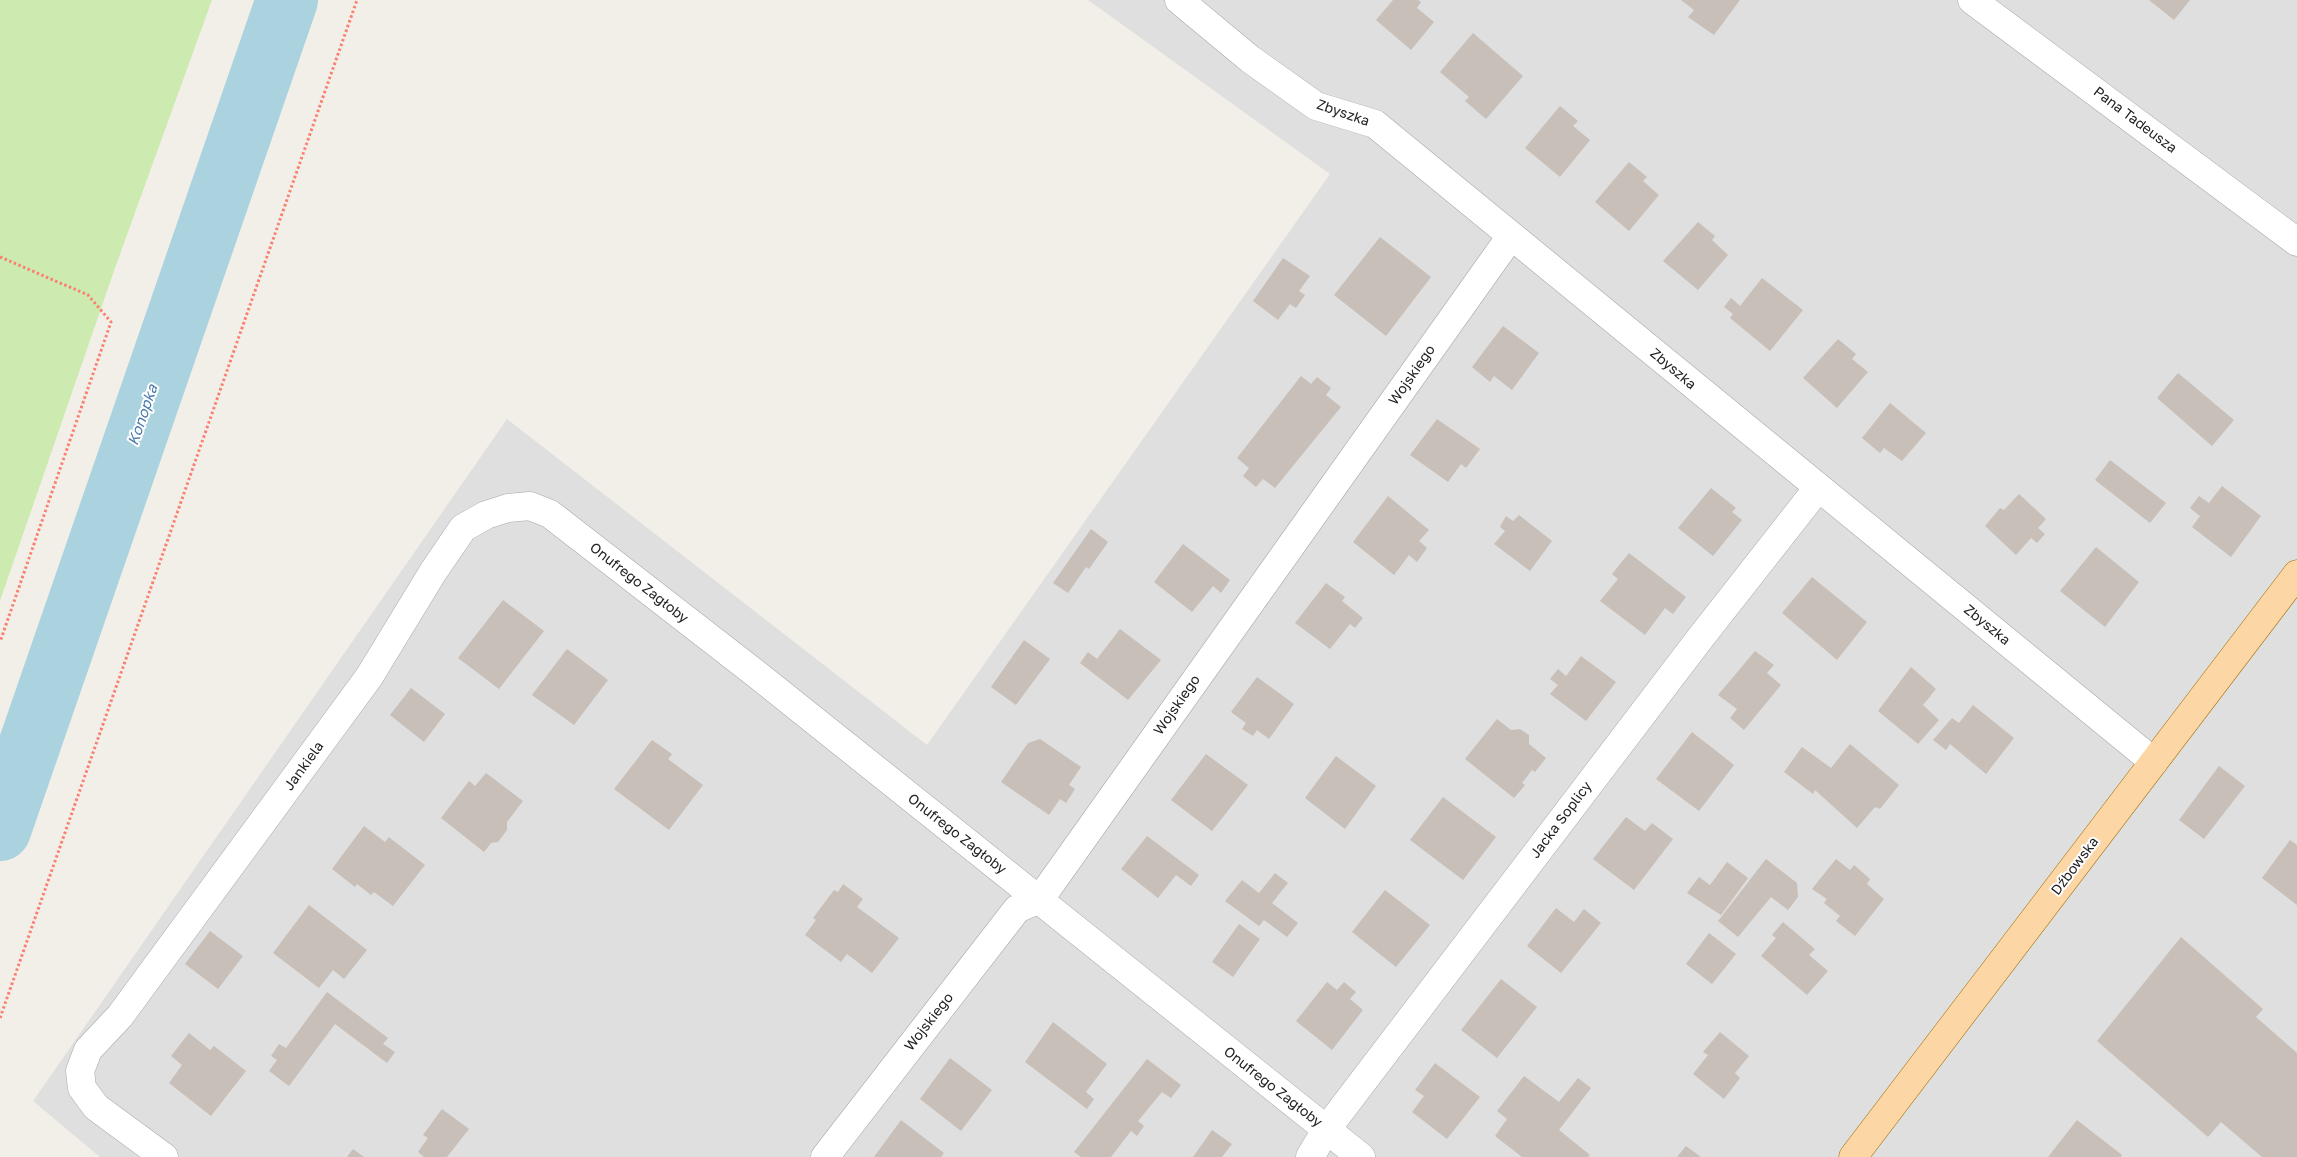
<!DOCTYPE html>
<meta charset="utf-8">
<style>
body{margin:0}
canvas{display:block;background:#f2efe9}
</style>
<canvas width="2297" height="1157"></canvas>
<script>
const context = document.querySelector('canvas').getContext('2d');
context.lineJoin = 'round';
function fill(path, color) { context.fillStyle = color; context.fill(path, 'evenodd'); }
const toPath = rows => new Path2D(rows.map(r => 'M' + r).join(''));
function trace(path, color, width, dash) { context.strokeStyle = color; context.lineWidth = width; context.lineCap = dash ? 'butt' : 'round'; context.setLineDash(dash || []); context.stroke(path); }
function write(font, color, halo, rows, align = 'center') {
  context.font = font + ' "Golos Text",sans-serif'; context.lineWidth = 4; context.setLineDash([]); context.textBaseline = 'middle'; context.strokeStyle = halo; context.fillStyle = color; for (const [text, x, y, turn = 0] of rows) {
    context.save(); context.translate(x, y); context.rotate((+turn || 0) * Math.PI / 180); context.textAlign = isNaN(turn) ? turn : align; if (halo) context.strokeText(text, 0, 0); context.fillText(text, 0, 0); context.restore();
  }
}
fill(toPath([
 [1088,0,2297,0,2297,1157,100,1157,33,1101,507,419,927,745,1330,174]
]), '#e0dfdf');
fill(toPath([
 [0,0,212,0,115,268,0,601]
]), '#cdebb0');
trace(toPath([
 [0,830,287,0]
]), '#aad3df', 62);
fill(toPath([
 [1393,0,1418,0,1421,2,1417,8,1434,22,1411,50,1376,20],
 [1681,0,1740,0,1714,35,1688,17,1694,10],
 [2149,0,2190,0,2174,20],
 [1473,33,1523,76,1486,119,1465,101,1469,97,1440,72],
 [1560,106,1578,121,1573,126,1590,140,1560,177,1525,148],
 [1629,162,1647,177,1643,181,1659,195,1629,231,1595,202],
 [1698,222,1715,236,1712,240,1728,255,1698,290,1663,261],
 [1380,237,1431,277,1386,336,1334,295],
 [1283,258,1310,276,1299,291,1305,295,1296,308,1290,304,1278,320,1253,301],
 [1762,278,1803,310,1770,351,1730,318,1733,314,1724,307,1731,298,1740,306],
 [1503,326,1539,353,1512,390,1494,376,1490,382,1472,367],
 [1838,339,1856,354,1852,359,1868,372,1837,408,1803,378],
 [2178,373,2234,420,2212,446,2157,398],
 [1301,376,1311,384,1317,377,1331,388,1326,395,1341,407,1275,488,1263,479,1256,487,1243,476,1249,468,1237,458],
 [1890,403,1926,433,1902,461,1884,448,1880,453,1862,438],
 [1437,419,1480,449,1466,468,1461,464,1448,482,1410,455],
 [2110,460,2166,503,2150,523,2095,480],
 [2222,486,2261,516,2231,557,2192,527,2200,516,2190,508,2199,496,2209,503],
 [1711,488,1736,508,1732,512,1742,520,1713,556,1678,528],
 [2019,494,2046,519,2038,528,2045,534,2037,543,2031,538,2016,555,1985,526,2000,508,2004,510],
 [1388,496,1429,530,1419,541,1427,548,1417,562,1409,555,1394,575,1353,542],
 [1519,515,1552,541,1530,571,1494,544,1505,531,1500,527,1506,516,1513,521],
 [1091,529,1108,542,1089,569,1086,567,1068,593,1053,583],
 [1183,544,1230,580,1221,593,1213,586,1192,612,1154,582],
 [2096,547,2139,582,2105,627,2060,591],
 [1629,553,1686,597,1673,614,1665,608,1645,635,1600,601,1618,579,1612,574],
 [1812,577,1867,622,1837,660,1782,613],
 [1326,583,1345,597,1342,601,1363,618,1355,628,1350,624,1330,649,1295,623],
 [503,600,544,631,499,689,458,658],
 [1120,629,1161,660,1128,700,1080,663,1088,652,1097,659],
 [1024,640,1050,659,1016,705,991,687],
 [567,649,608,680,574,725,532,695],
 [1755,651,1774,665,1767,673,1781,685,1744,730,1730,718,1737,709,1718,695],
 [1581,656,1616,682,1586,721,1550,694,1558,685,1550,679,1558,669,1566,676],
 [1911,667,1936,689,1923,705,1939,720,1918,744,1878,711],
 [1257,677,1294,704,1269,739,1257,730,1253,736,1242,729,1246,723,1231,712],
 [411,688,445,714,424,742,390,715],
 [1973,705,2014,738,1986,774,1950,744,1946,750,1933,740,1952,718,1959,723],
 [1497,719,1511,730,1520,729,1529,735,1529,744,1546,758,1535,772,1532,770,1522,783,1525,785,1514,798,1465,759],
 [1692,732,1734,765,1699,811,1656,779],
 [1040,739,1081,767,1069,785,1075,789,1066,803,1060,799,1049,815,1001,782,1028,743],
 [652,740,672,754,668,759,703,785,669,830,614,789],
 [1850,744,1899,785,1880,809,1875,807,1857,828,1815,790,1813,794,1784,772,1802,747,1831,768],
 [1206,754,1248,785,1212,831,1171,800],
 [1336,756,1376,786,1345,829,1305,798],
 [2219,766,2245,786,2204,839,2179,820],
 [486,773,523,801,507,822,507,830,498,842,491,843,484,852,441,818,469,781,475,786],
 [1443,797,1496,837,1463,880,1410,840],
 [1626,817,1645,831,1652,823,1673,839,1634,890,1593,859],
 [364,826,385,842,389,837,390,838,425,865,393,906,374,892,371,895,357,884,355,887,332,869],
 [1147,836,1199,875,1191,886,1176,875,1158,898,1121,869],
 [2290,840,2297,845,2297,905,2262,878],
 [1766,859,1797,883,1798,897,1788,910,1771,897,1738,937,1718,921],
 [1836,859,1850,870,1854,865,1870,879,1867,884,1884,899,1855,936,1836,921,1840,916,1824,903,1827,899,1812,889],
 [1727,862,1748,878,1721,915,1687,893,1699,877,1710,885],
 [1275,873,1288,883,1272,903,1298,923,1287,937,1264,920,1259,926,1225,901,1242,880,1259,893],
 [843,884,863,899,857,907,899,938,872,973,847,954,841,962,805,935,816,920,813,918,834,890,838,892],
 [1385,890,1430,925,1396,967,1352,932],
 [309,905,367,950,344,979,333,970,319,988,273,953],
 [1556,908,1574,922,1584,909,1601,923,1561,973,1527,946],
 [1783,922,1815,949,1809,955,1828,971,1807,995,1761,956,1776,938,1772,935],
 [1239,924,1260,939,1233,977,1212,962],
 [210,931,243,956,218,989,185,964],
 [1709,933,1736,954,1712,984,1686,964],
 [2181,937,2263,1009,2256,1017,2297,1053,2297,1157,2262,1157,2221,1122,2208,1137,2097,1041],
 [1501,979,1537,1007,1497,1058,1461,1030],
 [1327,982,1337,990,1344,982,1356,992,1350,999,1363,1010,1332,1050,1296,1021],
 [327,992,388,1038,383,1044,395,1052,387,1063,335,1024,289,1086,269,1071,277,1060,271,1056,279,1044,286,1048],
 [1053,1022,1107,1064,1086,1092,1094,1099,1087,1109,1025,1062],
 [1720,1032,1749,1056,1735,1073,1740,1078,1724,1099,1693,1074,1708,1055,1703,1052],
 [189,1033,210,1050,214,1046,246,1071,211,1116,169,1083,182,1065,171,1056],
 [950,1058,992,1090,961,1131,920,1099],
 [1147,1059,1181,1085,1171,1098,1162,1092,1138,1121,1144,1126,1137,1136,1131,1131,1111,1157,1081,1157,1074,1152],
 [1435,1063,1480,1097,1447,1139,1412,1112,1424,1096,1415,1090],
 [1524,1076,1559,1102,1578,1078,1591,1088,1559,1130,1590,1155,1588,1157,1522,1157,1495,1136,1507,1119,1497,1111],
 [442,1109,469,1129,447,1157,424,1157,418,1152,428,1138,423,1135],
 [901,1120,944,1153,941,1157,874,1157],
 [2077,1120,2122,1155,2121,1157,2048,1157],
 [1212,1130,1232,1144,1222,1157,1193,1157],
 [1686,1146,1701,1157,1677,1157],
 [353,1149,364,1157,347,1157]
]), '#c7bfb8');
const minor = toPath([
 [1179,0,1250,59,1316,106,1375,124,2154,762],
 [1972,0,2297,242],
 [164,1157,96,1107,82,1088,80,1071,88,1050,120,1016,369,677,433,572,463,528,486,515,508,508,530,506,550,514,755,673,1361,1157],
 [825,1157,1017,909,1040,899,1511,236],
 [1310,1157,1326,1130,1698,641,1818,488]
]);
const major = toPath([
 [1853,1157,2297,574]
]);
trace(minor, '#a9a9a9', 29);
trace(major, '#a06b00', 29);
trace(toPath([
 [0,257,88,295,111,322,0,642],
 [0,1018,357,0]
]), '#fa8072', 3, [2.5, 2.5]);
trace(minor, '#fff', 28);
trace(major, '#fcd6a4', 28);
write('14px', '#222', '#fff', [
 ["Zbyszka",1343,113,19],
 ["Pana Tadeusza",2135,120,37],
 ["Zbyszka",1673,369,40],
 ["Wojskiego",1412,375,-55],
 ["Onufrego Zagłoby",639,583,38],
 ["Zbyszka",1987,625,39],
 ["Wojskiego",1177,705,-55],
 ["Jankiela",304,766,-54],
 ["Jacka Soplicy",1561,820,-53],
 ["Onufrego Zagłoby",957,834,38],
 ["Dźbowska",2075,866,-53],
 ["Wojskiego",929,1022,-52],
 ["Onufrego Zagłoby",1273,1087,38]
]);
write('italic 15px', '#4a7aab', '#fff', [
 ["Konopka",143,415,-71]
]);
</script>
